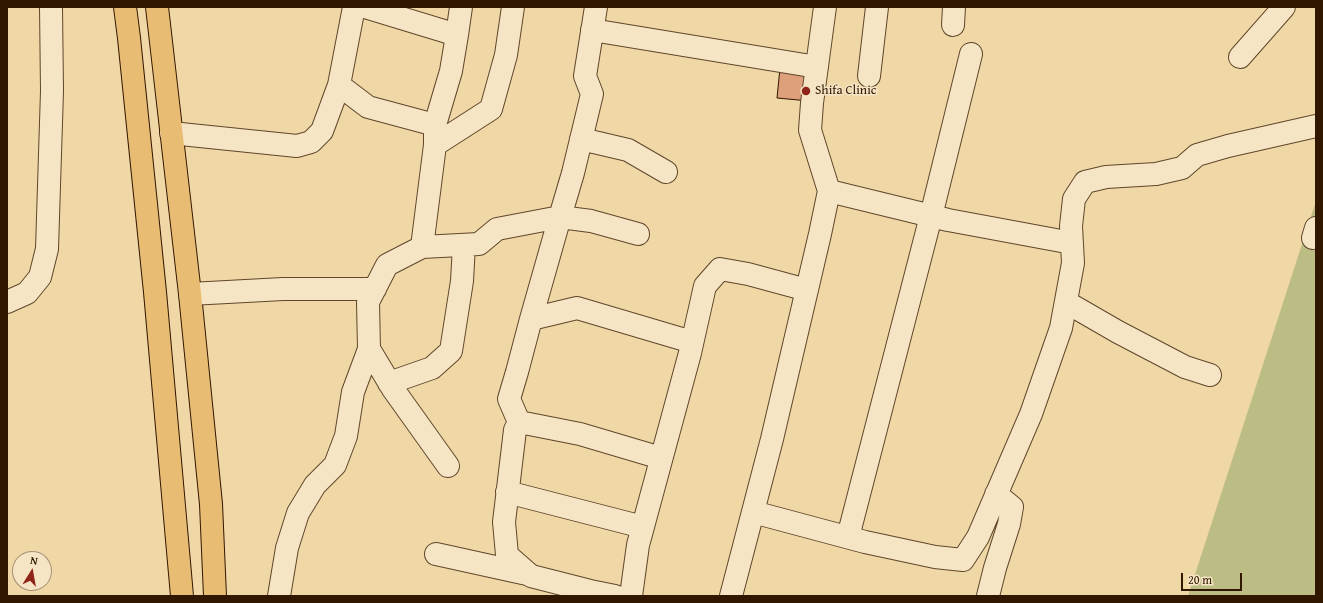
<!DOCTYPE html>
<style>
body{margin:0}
#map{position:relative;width:1323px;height:603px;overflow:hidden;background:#efd7a6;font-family:"Gentium Book Plus",serif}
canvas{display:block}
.frame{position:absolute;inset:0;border:8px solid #311600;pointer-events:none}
.north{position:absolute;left:12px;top:551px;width:40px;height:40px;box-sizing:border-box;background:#f5e5c5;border:1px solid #a79276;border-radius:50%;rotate:11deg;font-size:11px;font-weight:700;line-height:16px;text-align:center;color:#311600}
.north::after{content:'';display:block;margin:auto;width:14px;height:18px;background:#8f2418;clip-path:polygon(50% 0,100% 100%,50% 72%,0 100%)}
.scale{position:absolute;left:1181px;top:573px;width:61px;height:18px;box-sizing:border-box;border:2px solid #311600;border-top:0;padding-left:5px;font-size:12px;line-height:14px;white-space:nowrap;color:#311600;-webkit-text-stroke:3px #f5e5c5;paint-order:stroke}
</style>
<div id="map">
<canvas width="1323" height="603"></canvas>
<div class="frame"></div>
<div class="north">N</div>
<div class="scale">20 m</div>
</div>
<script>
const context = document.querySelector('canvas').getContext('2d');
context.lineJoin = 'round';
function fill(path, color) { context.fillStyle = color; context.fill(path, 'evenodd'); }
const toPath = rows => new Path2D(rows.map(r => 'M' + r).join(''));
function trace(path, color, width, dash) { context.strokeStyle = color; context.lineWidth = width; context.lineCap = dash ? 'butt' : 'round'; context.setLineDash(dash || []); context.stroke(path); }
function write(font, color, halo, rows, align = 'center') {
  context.font = font + ' "Gentium Book Plus",serif'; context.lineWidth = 3; context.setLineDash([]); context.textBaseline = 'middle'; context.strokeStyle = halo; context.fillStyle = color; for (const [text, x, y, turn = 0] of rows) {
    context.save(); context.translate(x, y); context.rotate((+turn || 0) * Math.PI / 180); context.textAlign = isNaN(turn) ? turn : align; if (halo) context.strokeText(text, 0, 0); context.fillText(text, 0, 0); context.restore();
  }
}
fill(toPath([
 [1316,201,1316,596,1188,596]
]), '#bcbd84');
const building = toPath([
 [780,68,811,71,809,101,777,98,780,68]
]);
fill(building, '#de9f7b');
trace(building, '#311600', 1);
const minor = toPath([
 [354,7,339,85,368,107,435,125],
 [365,7,457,35],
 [953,25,954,7],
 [592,30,817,67],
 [1240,57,1284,7],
 [869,76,877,7],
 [171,133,297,146,311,142,322,131,339,85],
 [581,139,628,150,666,172],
 [435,145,491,109,506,55,513,7],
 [829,191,948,220,1072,243],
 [1313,238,1316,228],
 [422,247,435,145,435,125,451,71,457,35,461,7],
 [190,294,283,289,375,289],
 [7,302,27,293,40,277,47,249,52,91,51,7],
 [1066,302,1118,332,1185,367,1210,375],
 [531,319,560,217,591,221,638,234],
 [389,383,432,368,451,351,462,281,464,245],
 [519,422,509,399,517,372,531,319,577,308,692,342],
 [448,466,393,389,369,349,368,302,387,265,422,247,479,244,497,229,560,217,573,173,592,94,585,76,596,7],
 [507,492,643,527],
 [753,512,865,542,935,557,963,560,978,537,1031,414,1061,328,1073,263,1071,226,1074,199,1085,182,1106,177,1156,174,1182,168,1197,155,1228,146,1316,126],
 [848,537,931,216,971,54],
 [436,554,527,574],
 [279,596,287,548,298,513,315,485,335,465,346,436,353,392,369,349],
 [615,596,590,591,531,576,507,555,504,522,515,430,519,422,580,434,661,458],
 [631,596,638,545,690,353,705,286,720,269,748,274,807,290],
 [731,596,772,439,820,234,829,191,810,130,812,103,825,7],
 [988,596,995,568,1009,524,1012,507,996,494]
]);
const major = toPath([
 [125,7,129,38,155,292,182,596],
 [157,7,190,294,211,504,215,596]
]);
trace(minor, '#60462a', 24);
trace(major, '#311600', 24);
trace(minor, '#f5e5c5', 22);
trace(major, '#e8bc73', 22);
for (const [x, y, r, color] of [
 [806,91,5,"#8f2418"]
]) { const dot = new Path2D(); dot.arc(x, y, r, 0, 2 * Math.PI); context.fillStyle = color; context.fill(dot); trace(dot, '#f5e5c5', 1.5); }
write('13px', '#311600', '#f5e5c5', [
 ["Shifa Clinic",815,91]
], 'left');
</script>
